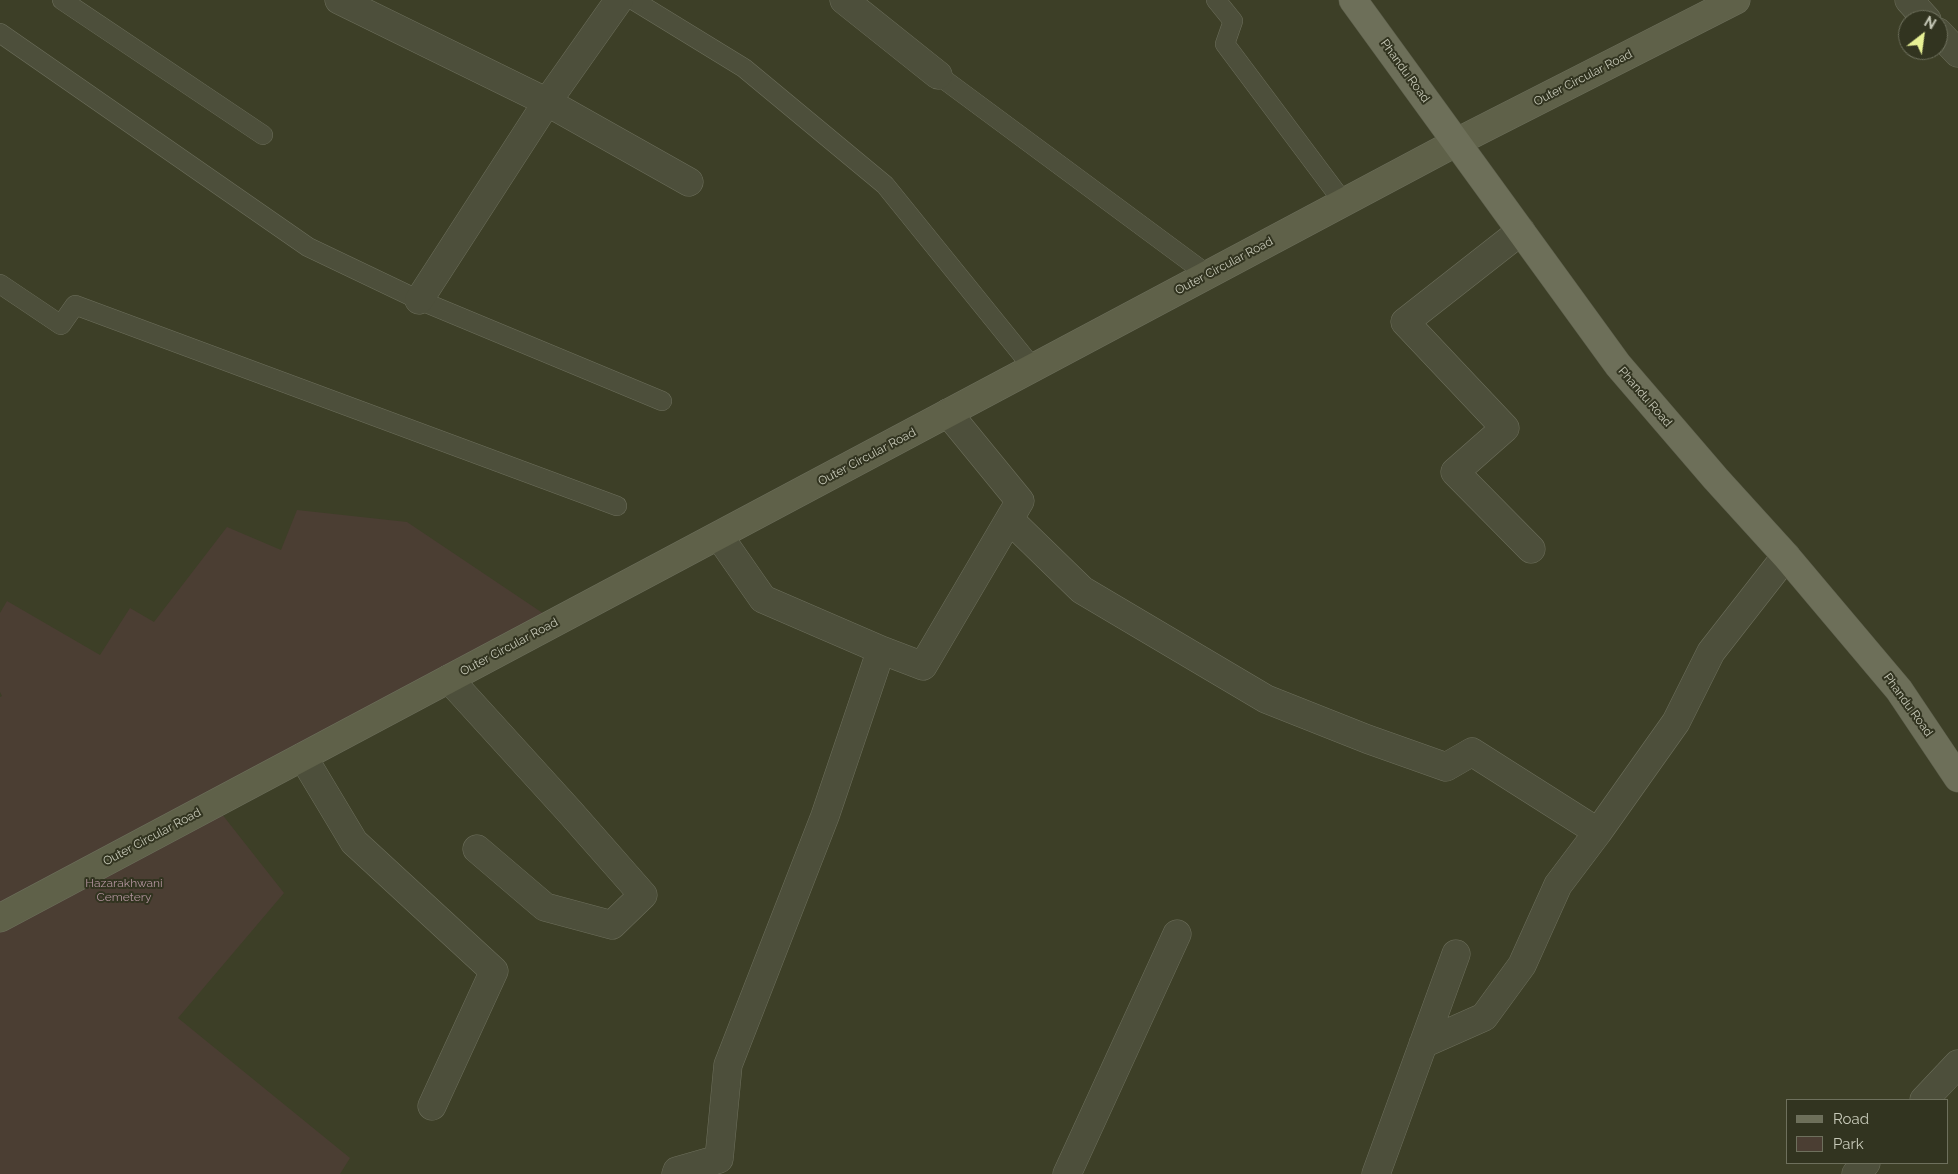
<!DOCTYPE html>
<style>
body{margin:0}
#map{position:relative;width:1958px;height:1174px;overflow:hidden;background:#3d3f27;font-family:Raleway,sans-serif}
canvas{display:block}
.legend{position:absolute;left:1786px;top:1099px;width:162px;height:65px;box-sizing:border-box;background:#323420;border:1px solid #6e705d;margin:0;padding:6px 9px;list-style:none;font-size:15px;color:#c7c9b8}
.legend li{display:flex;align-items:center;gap:10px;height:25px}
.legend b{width:25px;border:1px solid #6e705d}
.north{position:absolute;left:1898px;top:10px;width:50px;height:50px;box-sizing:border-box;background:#323420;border:1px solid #6e705d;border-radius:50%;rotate:30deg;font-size:14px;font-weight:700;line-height:20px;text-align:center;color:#c7c9b8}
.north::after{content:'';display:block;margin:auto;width:18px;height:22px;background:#e8f195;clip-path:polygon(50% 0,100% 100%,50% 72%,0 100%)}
</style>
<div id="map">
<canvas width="1958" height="1174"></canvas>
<ul class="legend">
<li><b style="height:6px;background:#6d6f59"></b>Road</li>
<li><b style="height:14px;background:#4b3e33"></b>Park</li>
</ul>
<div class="north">N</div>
</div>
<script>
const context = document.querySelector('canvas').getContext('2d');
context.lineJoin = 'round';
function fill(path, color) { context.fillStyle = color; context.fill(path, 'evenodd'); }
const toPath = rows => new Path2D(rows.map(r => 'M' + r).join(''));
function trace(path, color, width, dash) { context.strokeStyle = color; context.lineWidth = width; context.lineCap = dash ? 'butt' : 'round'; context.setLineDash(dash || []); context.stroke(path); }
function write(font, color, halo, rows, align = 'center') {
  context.font = font + ' Raleway,sans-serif'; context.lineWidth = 4; context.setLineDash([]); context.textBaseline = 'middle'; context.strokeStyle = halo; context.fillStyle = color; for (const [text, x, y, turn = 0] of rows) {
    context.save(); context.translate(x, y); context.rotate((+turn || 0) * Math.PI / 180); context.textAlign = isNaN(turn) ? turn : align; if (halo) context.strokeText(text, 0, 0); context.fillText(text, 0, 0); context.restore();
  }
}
fill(toPath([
 [297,510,407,522,556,622,214,804,284,893,178,1018,350,1158,340,1174,0,1174,0,697,2,696,0,692,0,613,7,601,100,655,130,608,154,622,227,527,281,550]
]), '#4b3e33');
const lane = toPath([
 [62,0,263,135],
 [633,0,744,68,885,185,1033,368],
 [1216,0,1233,21,1225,44,1344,203],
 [0,33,308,247,419,300,662,401],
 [938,75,1208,275],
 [0,284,61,325,75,305,617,506]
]);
const street = toPath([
 [339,0,547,102,689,182],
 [844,0,938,75],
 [1909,0,1927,20],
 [1938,32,1958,53],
 [1521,231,1405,322,1505,428,1455,472,1531,549],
 [419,300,547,102,619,0],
 [1010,520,1082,590,1266,699,1367,739,1446,767,1472,752,1598,832,1676,722,1711,652,1786,556],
 [881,650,923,666,1020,501,948,413],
 [449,679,570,812,643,895,612,925,545,907,477,849],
 [303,757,354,842,494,971,432,1106],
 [1423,1044,1484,1017,1522,965,1558,885,1598,832],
 [1924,1100,1958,1064],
 [676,1174,677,1171,719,1159,728,1065,825,816,881,650,763,599,719,536],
 [1067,1174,1177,934],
 [1376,1174,1456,954],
 [1856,1174,1866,1163]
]);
const secondary = toPath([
 [0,918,1457,142,1736,0]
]);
const primary = toPath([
 [1353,0,1618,365,1716,479,1786,556,1899,690,1958,778]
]);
trace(lane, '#6d6f5c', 20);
trace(street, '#6d6f5c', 29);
trace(secondary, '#6d6f5c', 29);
trace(primary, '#595b48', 29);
trace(lane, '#4d4f3b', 19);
trace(street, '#4d4f3b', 28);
trace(secondary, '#5f6149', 28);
trace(primary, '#6d6f59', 28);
write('12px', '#c7c9b8', '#323420', [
 ["Phandu Road",1405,71,54],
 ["Outer Circular Road",1583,78,-27],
 ["Outer Circular Road",1224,266,-28],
 ["Phandu Road",1645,397,49],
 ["Outer Circular Road",867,457,-28],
 ["Outer Circular Road",509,647,-28],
 ["Phandu Road",1908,705,54],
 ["Outer Circular Road",152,837,-28]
]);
write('12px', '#b2949d', '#323420', [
 ["Hazarakhwani",124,883],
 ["Cemetery",124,897]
]);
</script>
